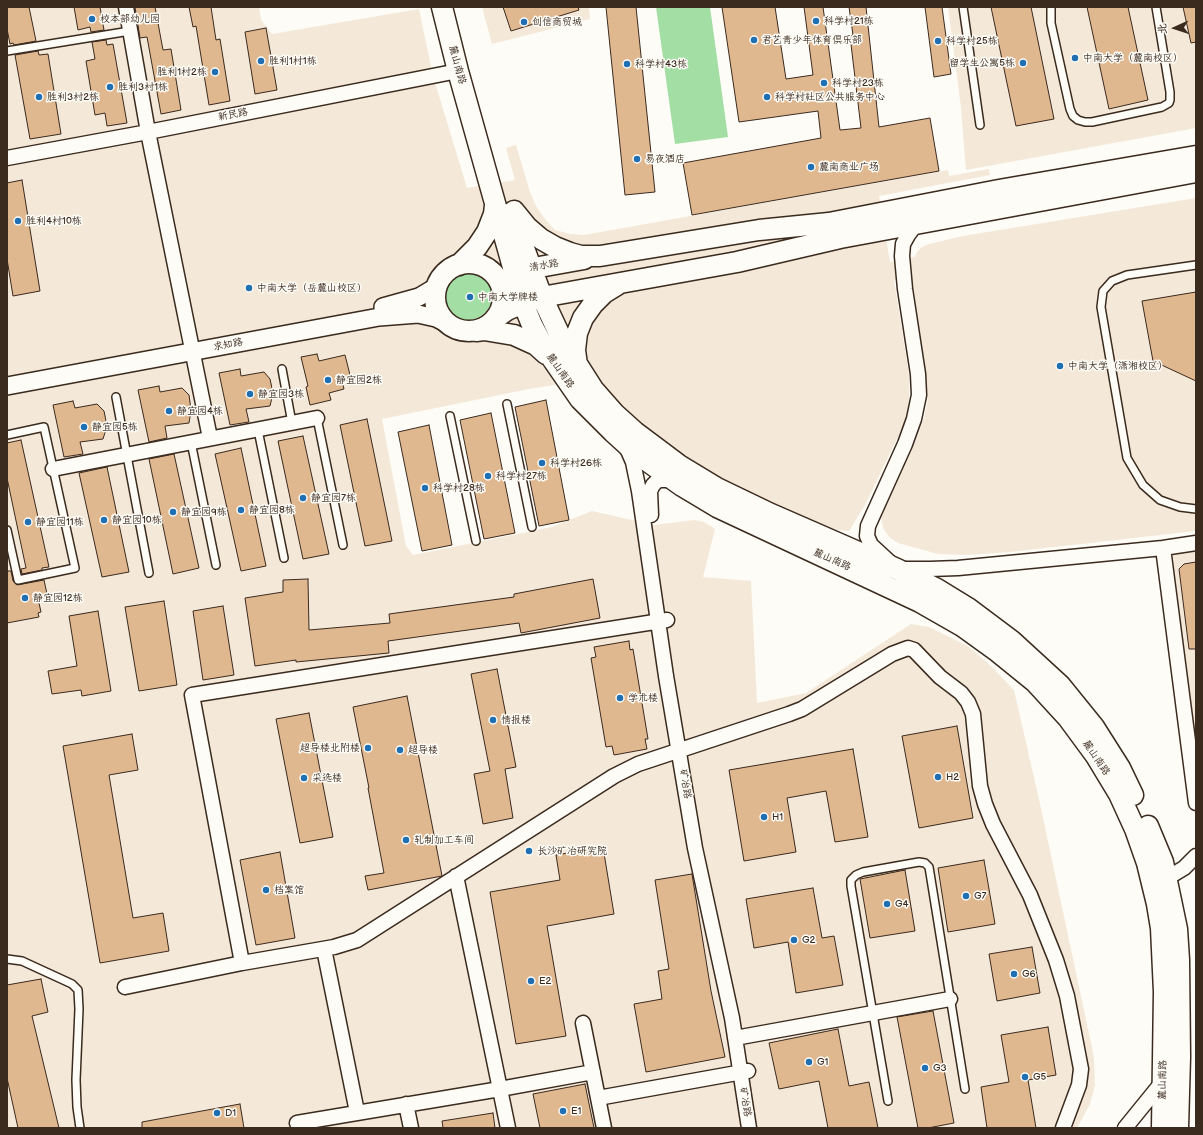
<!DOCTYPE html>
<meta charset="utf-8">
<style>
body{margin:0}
#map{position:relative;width:1203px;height:1135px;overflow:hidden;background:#fdfcf7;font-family:"Balsamiq Sans","LXGW WenKai TC",sans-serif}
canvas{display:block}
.frame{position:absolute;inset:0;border:8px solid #3b2a1e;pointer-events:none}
.north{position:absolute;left:1155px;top:8px;width:40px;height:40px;-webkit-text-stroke:3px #fdfcf7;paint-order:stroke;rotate:267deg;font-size:11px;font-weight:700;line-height:16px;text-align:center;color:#3b2a1e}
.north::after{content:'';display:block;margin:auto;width:14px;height:18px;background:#3b2a1e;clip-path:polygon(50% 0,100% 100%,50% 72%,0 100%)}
</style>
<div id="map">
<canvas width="1203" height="1135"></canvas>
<div class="frame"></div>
<div class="north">北</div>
</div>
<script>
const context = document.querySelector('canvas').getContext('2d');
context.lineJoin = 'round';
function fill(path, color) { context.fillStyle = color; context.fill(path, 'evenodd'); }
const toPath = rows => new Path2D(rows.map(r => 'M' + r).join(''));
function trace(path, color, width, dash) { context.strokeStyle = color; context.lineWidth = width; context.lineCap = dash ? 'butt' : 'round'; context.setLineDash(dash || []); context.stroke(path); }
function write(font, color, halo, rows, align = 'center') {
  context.font = font + ' "Balsamiq Sans","LXGW WenKai TC",sans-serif'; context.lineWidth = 3; context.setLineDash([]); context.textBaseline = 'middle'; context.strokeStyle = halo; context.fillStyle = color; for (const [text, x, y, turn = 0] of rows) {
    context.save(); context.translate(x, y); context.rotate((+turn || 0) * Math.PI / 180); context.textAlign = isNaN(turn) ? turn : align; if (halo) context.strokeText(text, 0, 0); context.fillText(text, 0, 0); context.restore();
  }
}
fill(toPath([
 [7,7,259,7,261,20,272,34,419,9,433,76,467,188,515,180,506,148,516,145,530,192,536,206,545,219,555,230,570,234,584,235,948,170,949,176,989,169,990,175,879,196,890,262,915,257,917,252,922,247,929,244,963,236,1196,198,1196,531,1010,552,968,555,938,554,898,543,889,537,883,528,881,518,916,440,924,418,928,399,926,381,912,277,894,280,909,375,909,400,906,420,865,505,849,531,838,530,825,527,722,481,688,462,653,436,623,409,609,394,596,378,529,389,382,419,406,546,413,555,552,527,592,511,654,525,695,520,704,522,715,529,703,577,751,581,757,703,806,693,911,624,929,627,968,646,992,667,1014,690,1040,804,1094,1057,1095,1085,1090,1104,1077,1128,7,1128],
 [482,7,589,7,590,19,492,44],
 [948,7,1196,7,1196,128,966,170,961,108],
 [1196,543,1196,791,1163,548]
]), '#f4e8d8');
fill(toPath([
 [656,7,710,7,728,137,675,144],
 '444 296a24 24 0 1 1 48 0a24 24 0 1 1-48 0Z'
]), '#a3dfa5');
const building = toPath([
 [7,7,29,7,36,41,14,45,13,43,10,44,7,29,7,7],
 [74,7,100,7,104,30,91,32,90,27,78,30,74,7],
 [135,7,155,7,163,50,171,49,181,110,161,114,147,37,140,38,135,7],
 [189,7,211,7,216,40,220,39,230,101,209,105,196,26,193,27,189,7],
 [503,7,578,7,579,10,511,31,503,7],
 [606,7,636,7,655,192,625,195,606,7],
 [722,7,775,7,786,79,813,75,804,7,823,7,840,130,861,128,850,36,853,35,849,7,866,7,879,127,930,118,939,171,692,215,683,163,821,138,818,111,739,122,722,7],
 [925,7,942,7,951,74,934,77,925,7],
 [991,7,1031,7,1054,119,1016,126,991,7],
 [1087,7,1128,7,1148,100,1109,109,1087,7],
 [1183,7,1196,7,1196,42,1191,43,1183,7],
 [266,28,277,90,255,94,245,32,266,28],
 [106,40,107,45,113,44,127,123,107,126,105,113,95,115,86,61,95,59,92,42,106,40],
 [38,51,39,55,48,54,61,134,30,139,15,55,38,51],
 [22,180,40,291,13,296,7,259,7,183,22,180],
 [1196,292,1196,381,1153,361,1142,301,1196,292],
 [317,354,319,361,345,355,351,379,342,381,344,389,329,393,331,400,310,405,306,387,308,386,301,357,317,354],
 [240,369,241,376,264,372,270,379,273,393,270,406,246,409,249,422,230,425,219,373,240,369],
 [159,386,160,392,182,388,189,395,191,410,189,423,165,426,167,438,149,442,138,390,159,386],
 [546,400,569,520,539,526,515,407,546,400],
 [73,401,75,408,97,404,104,411,107,426,103,439,80,442,83,454,64,457,53,405,73,401],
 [491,413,515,533,484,539,460,420,491,413],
 [367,419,392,541,365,546,340,425,367,419],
 [429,425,452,545,422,551,398,432,429,425],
 [303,436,329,554,303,559,278,441,303,436],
 [21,440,49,567,42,568,42,570,22,574,21,569,26,568,7,478,7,443,21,440],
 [241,448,266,566,241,571,215,454,241,448],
 [174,454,199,568,173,574,149,459,174,454],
 [107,467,129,572,102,577,79,473,107,467],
 [1196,562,1196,649,1189,649,1179,569,1184,564,1196,562],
 [7,571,11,571,13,581,17,585,44,580,47,594,39,603,41,612,38,613,39,617,7,623,7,571],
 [308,579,309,630,390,623,389,614,514,597,514,594,593,579,600,618,521,633,519,623,388,641,389,653,296,662,296,660,255,666,245,598,283,592,283,580,308,579],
 [164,601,177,685,139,691,125,607,164,601],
 [223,606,234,675,203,680,193,611,223,606],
 [98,611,111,691,82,696,81,690,52,694,48,671,77,666,69,616,98,611],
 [629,641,630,650,633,649,648,739,645,739,647,749,614,755,612,746,606,747,591,658,596,657,594,647,629,641],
 [497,669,516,767,505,769,513,818,483,824,474,774,490,771,471,674,497,669],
 [407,696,442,876,368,890,365,876,384,873,368,788,369,788,353,707,407,696],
 [309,713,333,837,300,843,276,719,309,713],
 [957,726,973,818,919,828,902,736,957,726],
 [132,734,138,770,109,775,133,918,163,913,169,951,100,963,63,746,132,734],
 [853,749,868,837,835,842,826,791,787,798,796,852,744,861,729,770,853,749],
 [603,847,614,914,547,926,566,1036,516,1044,490,892,560,880,556,855,603,847],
 [280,852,295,938,256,945,240,860,280,852],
 [984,860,995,924,948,932,938,868,984,860],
 [905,870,915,931,870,938,860,879,905,870],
 [692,874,711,991,725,1057,646,1072,634,1004,662,999,658,971,669,969,655,880,692,874],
 [813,888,822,938,834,936,843,985,796,993,788,942,754,948,746,899,813,888],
 [1032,947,1040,993,997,1001,989,954,1032,947],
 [41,979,48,1012,32,1016,59,1128,18,1128,7,1078,7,985,41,979],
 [933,1011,954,1123,928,1128,918,1128,897,1017,933,1011],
 [1048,1027,1056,1075,1028,1080,1036,1128,987,1128,981,1087,1009,1082,1001,1035,1048,1027],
 [838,1029,849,1086,869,1082,878,1128,828,1128,819,1081,779,1089,769,1043,838,1029],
 [585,1084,594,1128,540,1128,533,1094,585,1084],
 [240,1104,244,1128,142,1128,142,1122,240,1104],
 [493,1113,495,1128,443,1128,442,1121,493,1113]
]);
fill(building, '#e0b890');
trace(building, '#3b2a1e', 1);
const service = toPath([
 [963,7,980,125],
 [1051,7,1051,23,1070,109,1073,116,1078,120,1085,122,1092,122,1162,107,1169,103,1170,100,1170,92,1156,7],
 [7,51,130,31],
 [1196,265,1127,275,1112,281,1103,291,1101,307,1127,458,1143,485,1160,500,1180,507,1196,509],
 [282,369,292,423],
 [116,397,149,573],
 [507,404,532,527],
 [450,416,476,541],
 [317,418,343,545],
 [258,430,284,558],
 [7,435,44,427,75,568,18,580,7,530],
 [191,442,216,565],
 [7,959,22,961,72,984,78,990,79,1009,76,1080,77,1107,80,1128],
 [888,1101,851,886,851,880,856,875,863,872,919,862,925,863,929,867,965,1089]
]);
const minor = toPath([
 [126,7,148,132,210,438],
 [7,158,148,132,458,71],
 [917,223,908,235,903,244,902,256,905,289,918,374,919,395,914,419,905,444,868,526,867,536,871,545,897,569,930,569,958,568,1163,548,1196,543],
 [626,446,633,462,639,491,666,676,695,848,732,1018,749,1128],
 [53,469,317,418],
 [651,515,650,491,653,485,658,480,673,480],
 [1163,548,1196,803],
 [456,876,508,1128],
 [1158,879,1174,874,1184,868,1196,856],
 [324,949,357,1112],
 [242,963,192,695,667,620],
 [125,987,242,963,334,947,357,940,614,776,638,764,789,714,802,709,892,654,908,648,914,650,940,677,961,693,968,702,973,714,980,786,985,804,993,824,1030,895,1056,960,1067,996,1081,1069,1079,1085,1063,1128],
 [583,1023,604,1128],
 [735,1038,950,999],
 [598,1098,748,1071],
 [406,1104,411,1128],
 [297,1123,500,1089,593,1072],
 [1125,1128,1164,1080]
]);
const tertiary = toPath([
 [383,307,419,297,434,288,439,281],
 [7,386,379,317,418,314,436,318,448,324]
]);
const secondary = toPath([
 [442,7,458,71,523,303,532,325,542,344,580,399,613,432,636,453,682,486,717,507,920,602,962,626,998,652,1035,682,1068,718,1096,756,1119,794,1135,829,1147,863,1157,904,1161,928,1164,992,1162,1128],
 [514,211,527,227,541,239,555,247,570,253,581,256,600,256,759,230,829,223,999,190,1196,156],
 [511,213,542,297,563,342,593,389,615,414,635,432,679,465,717,488,771,514,897,569,937,589,968,608,1012,641,1060,685,1094,727,1120,768,1133,795],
 '435 297a34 34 0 1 1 68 0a34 34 0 1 1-68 0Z',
 [459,265,477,247,487,232,494,214,495,205],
 [517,271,584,259],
 [497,317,507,310,523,303,542,297,737,262,840,238,1196,172],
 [476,331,484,330,514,335,536,345,546,354],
 [577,365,575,350,577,333,583,318,593,304,604,293,617,285],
 [1148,826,1163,862,1177,929,1179,960,1180,1057,1178,1128]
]);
trace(service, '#3b2a1e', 10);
trace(minor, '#3b2a1e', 17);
trace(tertiary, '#3b2a1e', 20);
trace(secondary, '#3b2a1e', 23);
trace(service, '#fdfcf7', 7);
trace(minor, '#fdfcf7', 14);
trace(tertiary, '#fdfcf7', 17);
trace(secondary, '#fdfcf7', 20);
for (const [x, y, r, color] of [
 [92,19,4,"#1f6fb2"],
 [816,21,4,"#1f6fb2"],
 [524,22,4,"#1f6fb2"],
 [754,40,4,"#1f6fb2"],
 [938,41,4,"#1f6fb2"],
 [1075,58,4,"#1f6fb2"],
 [261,61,4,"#1f6fb2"],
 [1023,63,4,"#1f6fb2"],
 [627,64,4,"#1f6fb2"],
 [215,72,4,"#1f6fb2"],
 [824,83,4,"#1f6fb2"],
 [110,87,4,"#1f6fb2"],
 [39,97,4,"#1f6fb2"],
 [767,97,4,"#1f6fb2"],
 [637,159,4,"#1f6fb2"],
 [811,167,4,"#1f6fb2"],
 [18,221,4,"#1f6fb2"],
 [249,288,4,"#1f6fb2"],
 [470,297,4,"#1f6fb2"],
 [1060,366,4,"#1f6fb2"],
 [328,380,4,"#1f6fb2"],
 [250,394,4,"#1f6fb2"],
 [169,411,4,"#1f6fb2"],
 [84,427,4,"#1f6fb2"],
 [542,463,4,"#1f6fb2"],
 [488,476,4,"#1f6fb2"],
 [425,488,4,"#1f6fb2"],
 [303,498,4,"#1f6fb2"],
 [241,510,4,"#1f6fb2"],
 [173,512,4,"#1f6fb2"],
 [104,520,4,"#1f6fb2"],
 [28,522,4,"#1f6fb2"],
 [25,598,4,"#1f6fb2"],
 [620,698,4,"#1f6fb2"],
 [493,720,4,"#1f6fb2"],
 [368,748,4,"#1f6fb2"],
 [400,750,4,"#1f6fb2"],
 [938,777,4,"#1f6fb2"],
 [304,778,4,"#1f6fb2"],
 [764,817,4,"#1f6fb2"],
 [406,840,4,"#1f6fb2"],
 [529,851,4,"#1f6fb2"],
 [266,890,4,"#1f6fb2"],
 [966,896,4,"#1f6fb2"],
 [887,904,4,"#1f6fb2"],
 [794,940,4,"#1f6fb2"],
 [1014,974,4,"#1f6fb2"],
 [531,981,4,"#1f6fb2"],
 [809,1062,4,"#1f6fb2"],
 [925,1068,4,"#1f6fb2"],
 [1025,1077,4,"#1f6fb2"],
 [563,1111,4,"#1f6fb2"],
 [217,1113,4,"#1f6fb2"]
]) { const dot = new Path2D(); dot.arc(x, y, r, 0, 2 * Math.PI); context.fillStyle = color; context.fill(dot); trace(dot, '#fdfcf7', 1.5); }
write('10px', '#3b2a1e', '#fdfcf7', [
 ["校本部幼儿园",100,19],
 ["科学村21栋",824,21],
 ["创信商贸城",532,22],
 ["君艺青少年体育俱乐部",762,40],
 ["科学村25栋",946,41],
 ["中南大学（麓南校区）",1083,58],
 ["胜利1村1栋",269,61],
 ["留学生公寓5栋",1015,63,"right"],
 ["科学村43栋",635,64],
 ["胜利1村2栋",207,72,"right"],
 ["科学村23栋",832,83],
 ["胜利3村1栋",118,87],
 ["胜利3村2栋",47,97],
 ["科学村社区公共服务中心",775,97],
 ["易夜酒店",645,159],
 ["麓南商业广场",819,167],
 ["胜利4村10栋",26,221],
 ["中南大学（岳麓山校区）",257,288],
 ["中南大学牌楼",478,297],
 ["中南大学（潇湘校区）",1068,366],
 ["静宜园2栋",336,380],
 ["静宜园3栋",258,394],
 ["静宜园4栋",177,411],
 ["静宜园5栋",92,427],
 ["科学村26栋",550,463],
 ["科学村27栋",496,476],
 ["科学村28栋",433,488],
 ["静宜园7栋",311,498],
 ["静宜园8栋",249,510],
 ["静宜园9栋",181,512],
 ["静宜园10栋",112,520],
 ["静宜园11栋",36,522],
 ["静宜园12栋",33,598],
 ["学术楼",628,698],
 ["情报楼",501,720],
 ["超导楼北附楼",360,748,"right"],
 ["超导楼",408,750],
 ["H2",946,777],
 ["采选楼",312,778],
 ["H1",772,817],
 ["轧制加工车间",414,840],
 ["长沙矿冶研究院",537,851],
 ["档案馆",274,890],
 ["G7",974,896],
 ["G4",895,904],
 ["G2",802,940],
 ["G6",1022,974],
 ["E2",539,981],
 ["G1",817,1062],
 ["G3",933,1068],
 ["G5",1033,1077],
 ["E1",571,1111],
 ["D1",225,1113]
], 'left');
write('10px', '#3b2a1e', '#fdfcf7', [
 ["麓山南路",457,65,75],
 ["新民路",233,115,-11],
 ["清水路",544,266,-10],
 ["求知路",228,345,-11],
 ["麓山南路",560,371,55],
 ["麓山南路",832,560,24],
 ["麓山南路",1096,758,56],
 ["矿冶路",685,784,81],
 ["麓山南路",1163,1080,-89],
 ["矿冶路",745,1102,81]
]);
</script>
